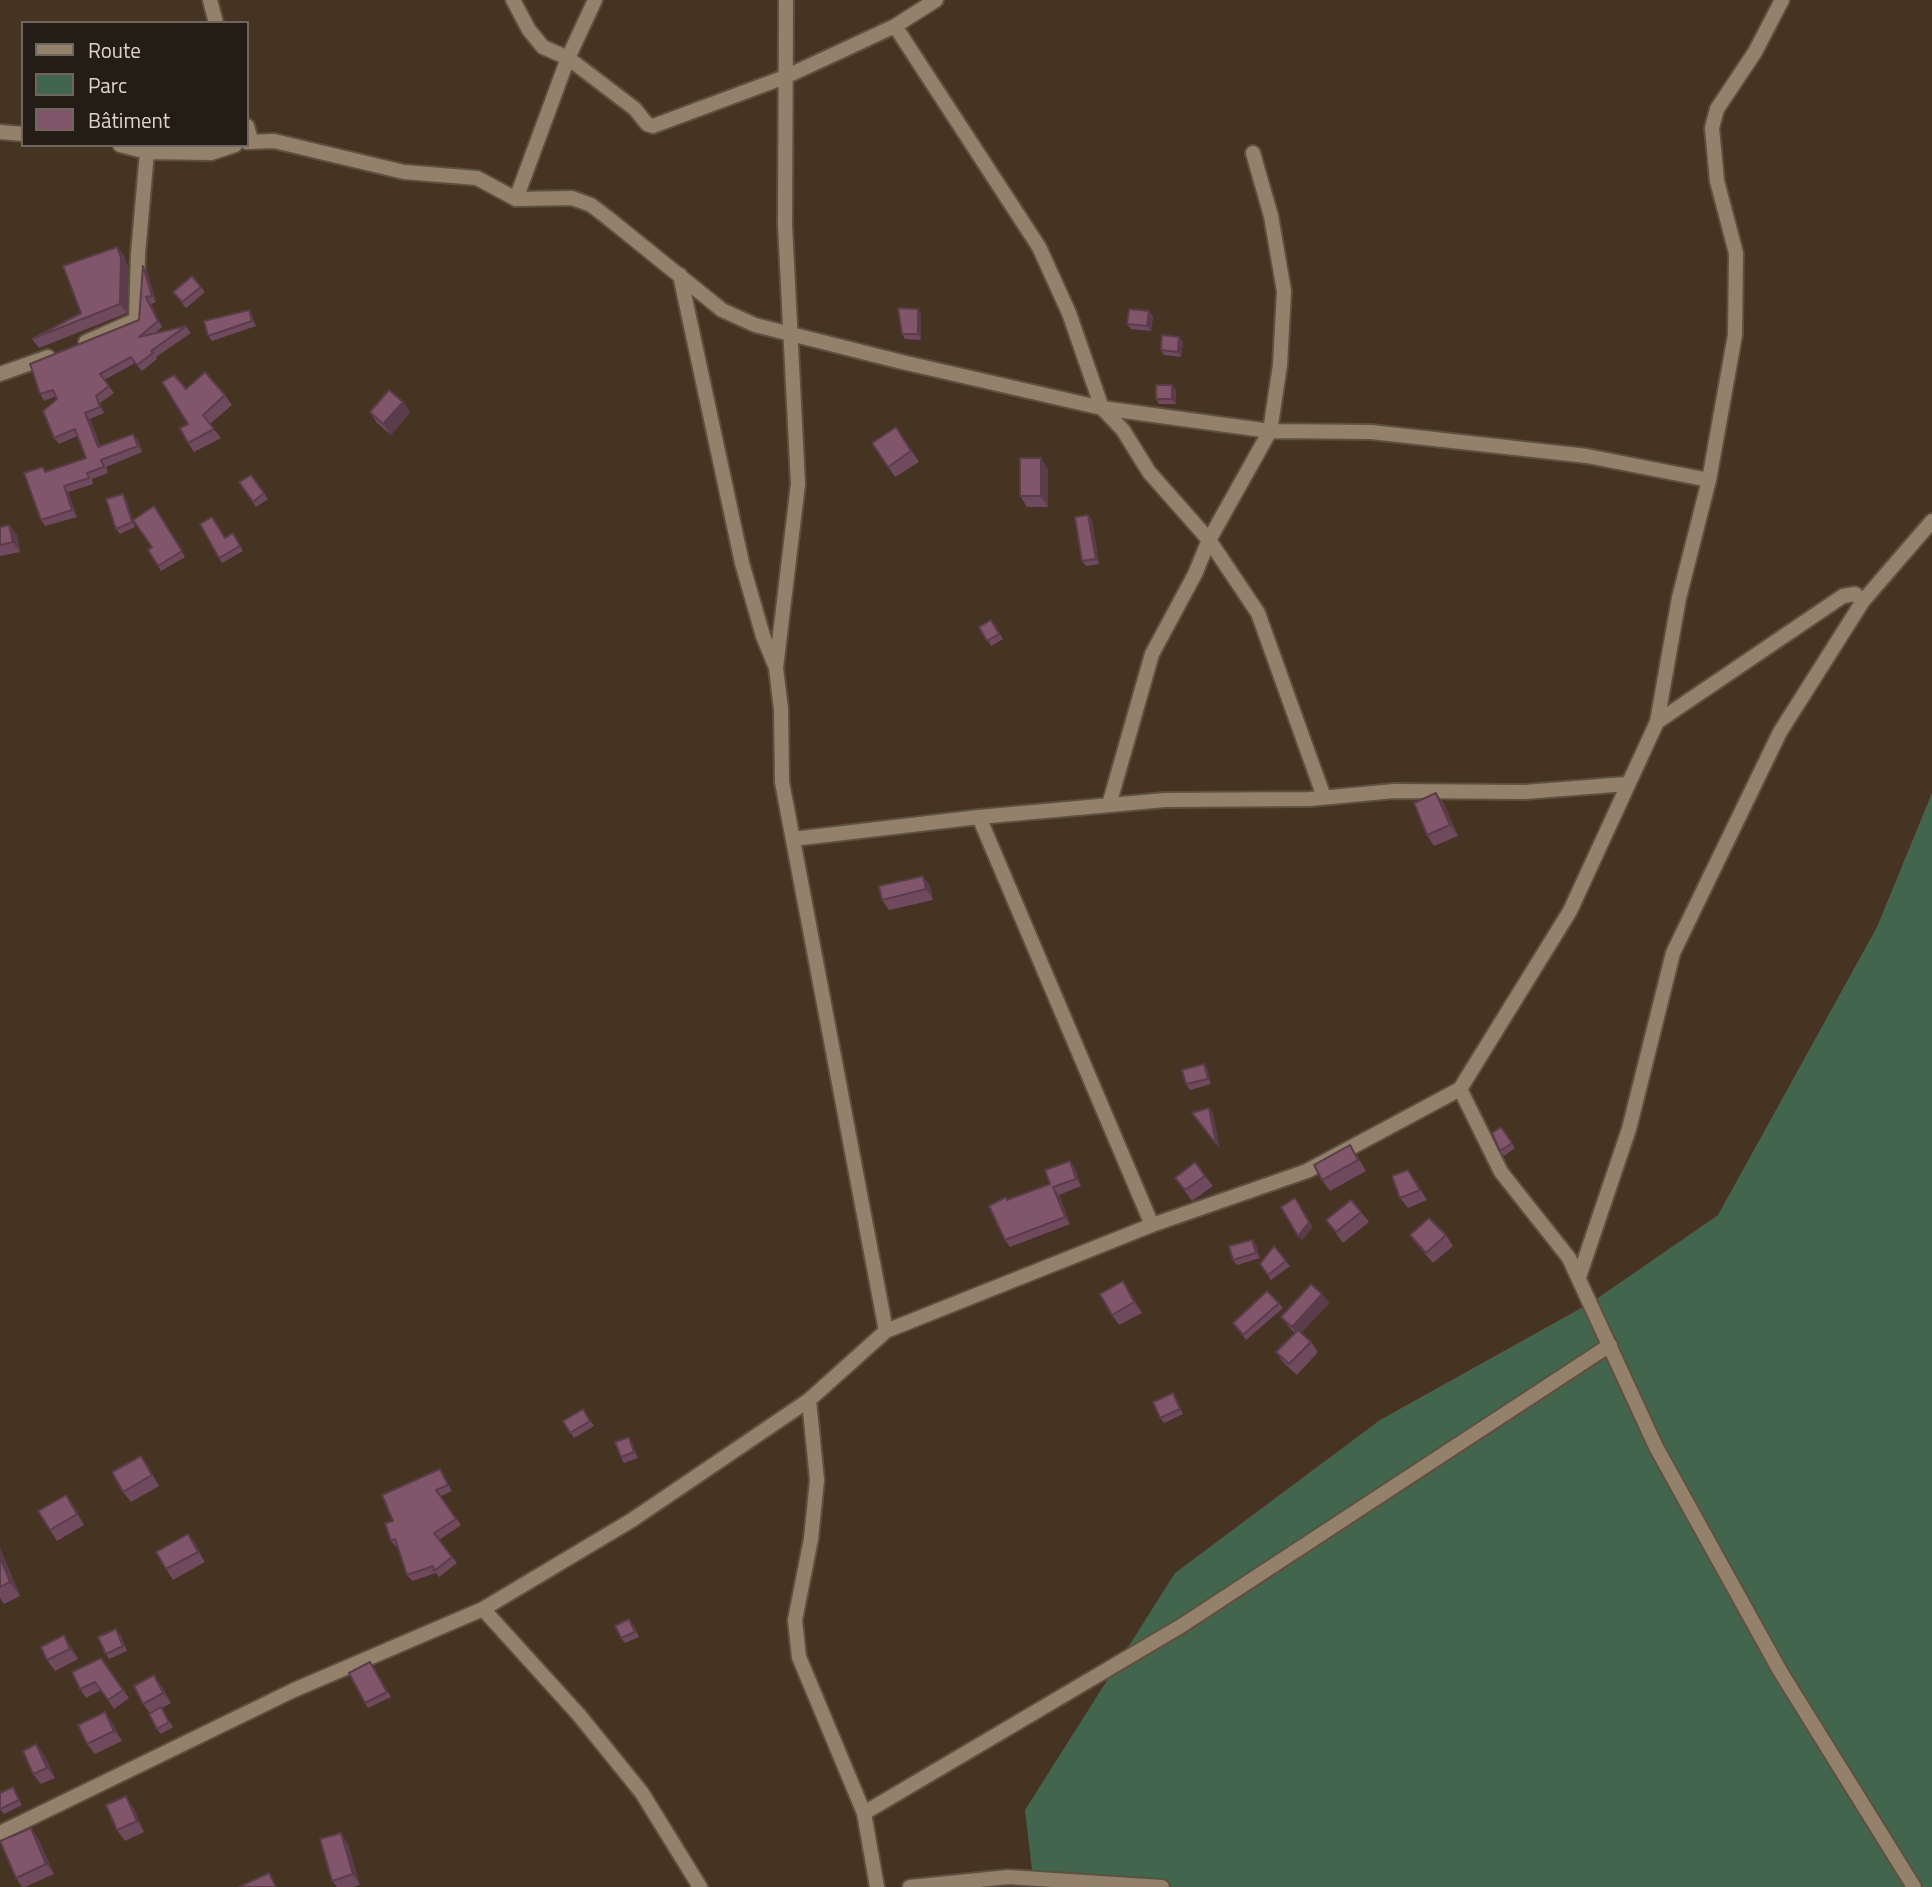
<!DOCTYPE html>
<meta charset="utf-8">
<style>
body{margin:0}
#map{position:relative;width:1932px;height:1887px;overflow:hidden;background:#443421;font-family:"Titillium Web",sans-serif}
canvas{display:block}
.legend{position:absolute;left:21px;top:21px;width:228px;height:126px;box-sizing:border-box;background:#241d15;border:2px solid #6f675d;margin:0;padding:9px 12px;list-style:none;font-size:21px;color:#dfd5ca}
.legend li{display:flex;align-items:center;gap:14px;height:35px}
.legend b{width:35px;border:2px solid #6f675d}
</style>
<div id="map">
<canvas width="1932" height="1887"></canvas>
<ul class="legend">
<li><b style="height:9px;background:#93816c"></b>Route</li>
<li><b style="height:19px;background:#42664d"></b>Parc</li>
<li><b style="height:19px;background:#81566b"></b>Bâtiment</li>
</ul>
</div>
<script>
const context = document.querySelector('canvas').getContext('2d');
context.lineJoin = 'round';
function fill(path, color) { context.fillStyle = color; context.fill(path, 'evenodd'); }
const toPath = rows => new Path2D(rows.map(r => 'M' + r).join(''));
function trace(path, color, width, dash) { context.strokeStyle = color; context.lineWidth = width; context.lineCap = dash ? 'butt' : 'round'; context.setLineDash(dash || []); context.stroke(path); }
fill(toPath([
 [1932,793,1932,1887,1034,1887,1025,1810,1175,1573,1380,1420,1592,1302,1718,1215,1877,927]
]), '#42664d');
const minor = toPath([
 [210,0,216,23],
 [513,0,529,30,543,47,568,58,516,199],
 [595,0,568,58,635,109,647,124,653,126,785,77,895,26,936,0],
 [786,0,785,225,798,484,776,668,781,709,782,782,886,1331],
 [895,26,1039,247,1069,313,1102,408,1123,430,1149,472,1209,540,1258,613,1324,797],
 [247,126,251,140],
 [0,132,23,134],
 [247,142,274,141,404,172,477,178,516,199,572,198,591,205,608,218,722,310,755,325,902,362,1102,408,1270,431,1371,432,1587,456,1709,480],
 [120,145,147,152,211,153,235,145],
 [680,275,742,563,763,636,774,663],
 [86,342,136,320,138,254,147,152],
 [0,374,48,357],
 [1657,722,1843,596,1855,594,1863,601],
 [1109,805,1152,654,1195,574,1209,540,1270,431,1280,365,1284,291,1271,216,1253,153],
 [979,817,1165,800,1310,799,1394,791,1525,792,1626,784],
 [793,839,979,817,1152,1225],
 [1460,1089,1501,1172,1569,1258,1656,1447,1780,1671,1914,1887],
 [1579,1277,1629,1129,1673,953,1780,732,1863,601,1932,521],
 [809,1400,817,1480,811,1539,795,1620,799,1657,864,1813,877,1887],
 [483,1609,579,1715,642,1793,700,1887],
 [864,1813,1181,1626,1610,1345],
 [0,1833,294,1690,483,1609,632,1520,809,1400,886,1331,1152,1225,1307,1171,1460,1089,1570,911,1657,722,1679,598,1709,480,1735,335,1736,253,1717,181,1712,128,1717,109,1755,52,1782,0],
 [910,1887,1008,1877,1162,1887]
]);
trace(minor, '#5d503f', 18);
trace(minor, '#93816c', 14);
fill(toPath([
 [117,247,124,256,128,267,127,313,39,348,32,339,81,313],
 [147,272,156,302,151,304,162,327,155,333,186,326,191,333,156,357,157,359,142,371,135,363,104,380,114,393,100,403,104,413,90,419,100,446,133,434,138,440,142,452,106,467,108,473,92,479,93,484,68,492,77,517,45,526,41,520,46,472,86,458,77,436,59,444,54,438,57,399,56,396,44,401,40,394,139,320],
 [192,276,205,292,186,308,177,297],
 [249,310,252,315,256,326,212,341,208,336],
 [921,314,921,340,905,339,902,334],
 [1153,316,1151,331,1131,329,1127,324],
 [1179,337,1183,342,1181,357,1164,355,1161,350],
 [1172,385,1176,390,1176,404,1159,404,1156,399],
 [186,389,225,395,232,405,210,424,221,438,194,452,188,443,188,424],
 [403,402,410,412,391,435,377,423,370,412],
 [896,427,919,462,895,477,872,443],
 [1048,469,1048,507,1027,507,1020,496],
 [251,475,268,499,256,507,239,482],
 [126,499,135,527,120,534,116,529],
 [158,511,185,557,161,571,158,566],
 [1092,520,1099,564,1086,566,1082,561],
 [9,525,17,535,20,552,0,556,0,527],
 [236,538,243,551,222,563,219,558],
 [995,625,1003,639,991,646,979,627],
 [1436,793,1444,804,1458,836,1434,846,1427,835],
 [923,876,930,886,933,900,889,910,882,900],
 [1204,1064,1207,1069,1211,1084,1190,1090,1186,1084],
 [1501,1127,1515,1148,1504,1156,1500,1151],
 [1357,1156,1366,1171,1330,1191,1322,1180],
 [1070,1161,1075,1169,1081,1186,1059,1195,1070,1224,1010,1247,1005,1240,1008,1200,1050,1184],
 [1205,1176,1213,1186,1192,1201,1175,1178],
 [1415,1180,1427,1200,1408,1208,1400,1198],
 [1361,1212,1369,1222,1343,1243,1326,1220],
 [1410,1235,1446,1235,1453,1246,1433,1263,1418,1246],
 [1252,1240,1256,1245,1260,1258,1237,1265,1233,1260],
 [1274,1246,1290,1266,1271,1280,1260,1264],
 [1130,1292,1142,1313,1119,1325,1112,1315],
 [1322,1294,1329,1303,1301,1333,1311,1342,1318,1352,1297,1375,1284,1363,1276,1352,1295,1333,1288,1326,1281,1317],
 [1279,1303,1283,1308,1246,1340,1233,1323],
 [1176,1398,1183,1414,1164,1423,1160,1418],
 [583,1409,594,1426,574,1438,563,1421],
 [632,1443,638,1458,624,1463,621,1457],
 [148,1466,159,1486,131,1502,123,1492],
 [440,1469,452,1491,441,1496,461,1525,439,1540,457,1563,439,1577,436,1573,412,1581,407,1575,397,1546,396,1547,391,1541,393,1521],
 [74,1506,84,1525,57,1541,50,1530],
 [188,1534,205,1562,173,1580,166,1569],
 [0,1548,20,1596,4,1604,0,1598],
 [633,1624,639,1637,625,1643,621,1638],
 [120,1634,127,1651,109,1659,106,1654],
 [71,1646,78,1659,55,1671,47,1660],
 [101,1658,129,1698,114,1709,101,1690,86,1698,80,1689],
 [373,1667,391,1697,368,1708,365,1703],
 [161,1685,171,1703,162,1708,173,1727,161,1734,157,1729,150,1713,143,1704],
 [112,1722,122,1741,95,1754,87,1744],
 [44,1755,55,1778,41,1784,33,1774],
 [13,1787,22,1805,4,1814,0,1809],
 [133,1807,144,1832,125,1841,117,1830],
 [38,1838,54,1874,25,1887,22,1887,16,1878],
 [348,1844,360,1885,353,1887,337,1887,332,1881]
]), '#6f4a5c');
fill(toPath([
 [117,247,124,256,128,267,127,313,120,304],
 [143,266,147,272,156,302,152,296],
 [146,297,151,304,162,327,158,321],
 [918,309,921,314,921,340,918,334],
 [249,310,252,315,256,326,252,321],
 [1149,311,1153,316,1151,331,1147,326],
 [1179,337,1183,342,1181,357,1178,352],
 [1172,385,1176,390,1176,404,1172,399],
 [96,396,100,403,104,413,100,407],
 [403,402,410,412,391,435,383,424],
 [85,413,90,419,102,453,98,447],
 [133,434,138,440,142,452,138,446],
 [1041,458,1048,469,1048,507,1041,496],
 [64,486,68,492,77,517,72,510],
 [123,494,126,499,135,527,132,522],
 [1088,515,1092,520,1099,564,1096,559],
 [9,525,17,535,20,552,13,542],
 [1436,793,1444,804,1458,836,1450,825],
 [923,876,930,886,933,900,926,889],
 [1204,1064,1207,1069,1211,1084,1208,1079],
 [1209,1108,1213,1113,1220,1149,1216,1144],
 [1070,1161,1075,1169,1081,1186,1076,1179],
 [1053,1187,1059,1195,1070,1224,1065,1217],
 [1298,1203,1313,1227,1302,1241,1298,1236],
 [1252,1240,1256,1245,1260,1258,1256,1253],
 [1123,1281,1130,1292,1142,1313,1134,1302],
 [1322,1294,1329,1303,1298,1336,1292,1327],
 [629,1437,632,1443,638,1458,634,1452],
 [141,1456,148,1466,159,1486,152,1475],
 [66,1495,74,1506,84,1525,77,1514],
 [188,1534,196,1544,205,1562,198,1552],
 [0,1548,20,1596,10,1582,0,1557],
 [64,1635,71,1646,78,1659,70,1649],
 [154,1675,161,1685,171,1703,163,1693],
 [105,1712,112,1722,122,1741,114,1731],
 [36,1744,44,1755,55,1778,47,1768],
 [126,1796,133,1807,144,1832,137,1821],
 [31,1828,38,1838,54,1874,46,1864],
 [341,1833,348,1844,360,1885,353,1874]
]), '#5a3c4b');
const building = toPath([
 [117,247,121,258,120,304,32,339,81,313,63,266,117,247],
 [143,266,152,296,146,297,158,321,139,337,186,326,151,351,153,353,137,365,131,357,100,374,109,386,96,396,100,407,85,413,98,447,133,434,138,446,101,460,104,467,87,473,89,478,64,486,72,510,41,520,24,473,43,467,45,472,86,458,75,429,54,438,43,411,57,399,53,390,40,394,30,364,139,320,143,266],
 [192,276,201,287,182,302,173,292,192,276],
 [898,308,918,309,918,334,902,334,898,308],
 [1129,309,1149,311,1147,326,1127,324,1129,309],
 [249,310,252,321,208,336,204,321,249,310],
 [1162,335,1179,337,1178,352,1161,350,1162,335],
 [205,372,225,395,203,415,214,429,188,443,180,428,188,424,162,382,174,375,186,389,205,372],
 [1156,385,1172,385,1172,399,1156,399,1156,385],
 [389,390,403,402,383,424,370,412,389,390],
 [896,427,911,451,888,467,872,443,896,427],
 [1020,458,1041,458,1041,496,1020,496,1020,458],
 [251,475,264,493,253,502,239,482,251,475],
 [123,494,132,522,116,529,106,499,123,494],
 [154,506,182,551,158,566,148,550,152,547,133,520,154,506],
 [1088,515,1096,559,1082,561,1075,517,1088,515],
 [212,517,225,538,233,533,240,546,219,558,200,524,212,517],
 [9,525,13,542,0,545,0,527,9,525],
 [991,620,999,634,987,641,979,627,991,620],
 [1436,793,1450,825,1427,835,1414,803,1436,793],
 [923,876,926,889,882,900,879,886,923,876],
 [1204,1064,1208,1079,1186,1084,1182,1070,1204,1064],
 [1209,1108,1216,1144,1192,1113,1209,1108],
 [1501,1127,1512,1143,1500,1151,1492,1133,1501,1127],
 [1350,1145,1358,1160,1322,1180,1314,1165,1350,1145],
 [1070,1161,1076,1179,1053,1187,1065,1217,1005,1240,989,1206,1006,1197,1007,1200,1050,1184,1045,1170,1070,1161],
 [1195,1162,1205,1176,1185,1190,1175,1178,1195,1162],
 [1408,1170,1420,1190,1400,1198,1392,1176,1408,1170],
 [1295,1198,1309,1222,1298,1236,1281,1207,1295,1198],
 [1351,1200,1361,1212,1336,1232,1326,1220,1351,1200],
 [1429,1218,1446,1235,1426,1253,1410,1235,1429,1218],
 [1252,1240,1256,1253,1233,1260,1229,1246,1252,1240],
 [1274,1246,1286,1261,1268,1275,1260,1264,1274,1246],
 [1123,1281,1134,1302,1112,1315,1100,1294,1123,1281],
 [1311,1284,1322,1294,1292,1327,1281,1317,1311,1284],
 [1267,1291,1279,1303,1243,1335,1233,1323,1267,1291],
 [1298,1330,1311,1342,1289,1364,1276,1352,1298,1330],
 [1173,1393,1180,1409,1160,1418,1153,1402,1173,1393],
 [583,1409,590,1421,570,1433,563,1421,583,1409],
 [629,1437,634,1452,621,1457,615,1442,629,1437],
 [141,1456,152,1475,123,1492,112,1472,141,1456],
 [440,1469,448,1485,436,1490,456,1519,434,1533,452,1557,434,1571,433,1566,407,1575,395,1539,391,1541,385,1523,393,1521,382,1495,440,1469],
 [66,1495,77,1514,50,1530,38,1511,66,1495],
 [188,1534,198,1552,166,1569,156,1552,188,1534],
 [0,1557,10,1582,0,1587,0,1557],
 [629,1619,635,1632,621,1638,615,1626,629,1619],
 [116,1629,123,1646,106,1654,98,1637,116,1629],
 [64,1635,70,1649,47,1660,41,1647,64,1635],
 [101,1658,123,1690,108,1700,95,1682,80,1689,72,1672,101,1658],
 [370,1662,387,1692,365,1703,349,1673,370,1662],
 [154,1675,163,1693,143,1704,134,1686,154,1675],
 [161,1707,169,1722,157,1729,149,1714,161,1707],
 [105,1712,114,1731,87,1744,78,1725,105,1712],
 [36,1744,47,1768,33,1774,23,1751,36,1744],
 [13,1787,19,1800,0,1809,0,1793,13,1787],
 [126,1796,137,1821,117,1830,106,1805,126,1796],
 [31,1828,46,1864,16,1878,0,1841,31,1828],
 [341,1833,353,1874,332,1881,320,1839,341,1833],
 [269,1873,276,1887,239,1887,269,1873]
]);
fill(building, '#81566b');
trace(building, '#5a3c4b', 2);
</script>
